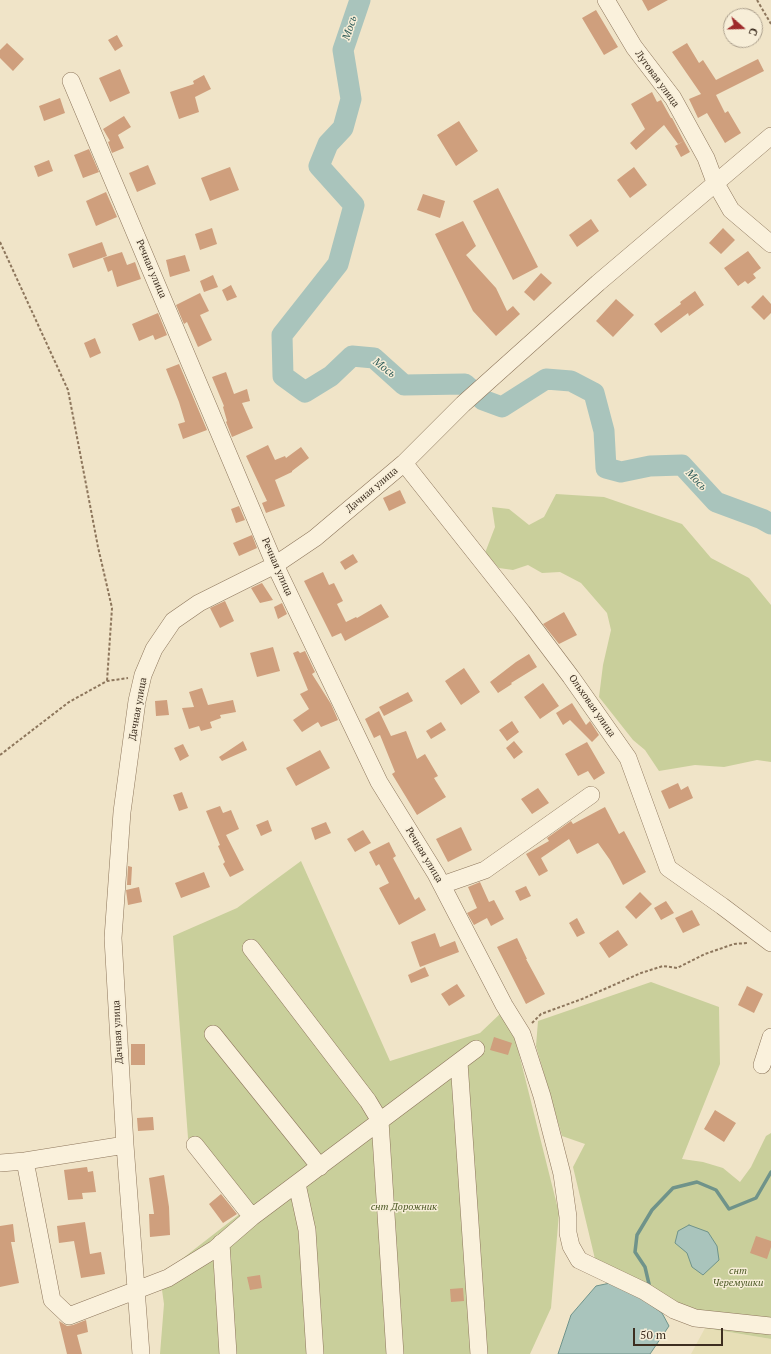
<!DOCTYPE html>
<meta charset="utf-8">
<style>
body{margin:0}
#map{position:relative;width:771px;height:1354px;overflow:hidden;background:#f0e4c8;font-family:"PT Serif",serif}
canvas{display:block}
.north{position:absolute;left:723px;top:8px;width:40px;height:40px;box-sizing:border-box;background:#f7eed8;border:1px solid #ada18e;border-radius:50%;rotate:110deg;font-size:11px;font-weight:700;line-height:16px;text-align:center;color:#3d2e20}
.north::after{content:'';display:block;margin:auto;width:14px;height:18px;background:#9e2a2b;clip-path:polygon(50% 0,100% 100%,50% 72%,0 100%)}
.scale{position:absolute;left:633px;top:1328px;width:90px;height:18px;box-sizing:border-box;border:2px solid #3d2e20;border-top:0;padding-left:5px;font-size:12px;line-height:14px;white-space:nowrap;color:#3d2e20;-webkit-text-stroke:3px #f7eed8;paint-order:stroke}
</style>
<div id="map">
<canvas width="771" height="1354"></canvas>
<div class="north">С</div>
<div class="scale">50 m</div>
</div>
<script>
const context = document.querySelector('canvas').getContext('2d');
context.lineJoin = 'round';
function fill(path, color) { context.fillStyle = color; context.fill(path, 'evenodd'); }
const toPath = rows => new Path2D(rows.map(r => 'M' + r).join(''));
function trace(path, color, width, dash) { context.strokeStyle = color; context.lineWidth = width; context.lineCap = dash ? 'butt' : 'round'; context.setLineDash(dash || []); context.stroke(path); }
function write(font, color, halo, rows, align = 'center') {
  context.font = font + ' "PT Serif",serif'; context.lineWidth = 3; context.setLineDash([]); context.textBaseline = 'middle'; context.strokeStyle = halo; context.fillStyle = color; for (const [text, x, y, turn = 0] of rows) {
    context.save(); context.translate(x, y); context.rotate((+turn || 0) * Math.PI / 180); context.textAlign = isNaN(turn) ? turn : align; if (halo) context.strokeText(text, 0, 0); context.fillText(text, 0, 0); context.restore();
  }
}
fill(toPath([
 [705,1328,771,1339,771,1354,691,1354]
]), '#e6deb5');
fill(toPath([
 [556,494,604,497,682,524,711,558,749,578,771,605,771,762,757,760,724,767,695,765,659,771,645,750,633,740,599,697,603,665,611,630,607,613,581,583,560,572,542,573,528,565,513,570,499,568,485,553,495,527,492,507,509,509,529,525,544,517],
 [301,861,390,1061,480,1033,501,1013,513,1030,559,1213,551,1308,530,1354,160,1354,164,1304,160,1276,241,1213,188,1138,173,936,237,908],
 [651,982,719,1007,720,1064,682,1159,703,1162,723,1168,740,1182,751,1167,766,1136,771,1133,771,1339,705,1328,701,1312,687,1309,595,1259,573,1167,585,1144,562,1136,536,1046,538,1021]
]), '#c9cf9b');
const water = toPath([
 [689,1225,708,1232,717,1246,719,1260,703,1275,692,1267,687,1253,675,1243,678,1231,689,1225],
 [615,1282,641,1298,662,1313,669,1326,650,1354,558,1354,571,1315,596,1286,615,1282]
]);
fill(water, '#a9c4bc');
trace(water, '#6f938a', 1);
trace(toPath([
 [649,1284,645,1267,635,1252,637,1235,652,1210,673,1188,697,1182,716,1190,729,1209,756,1198,771,1172]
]), '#6f938a', 3.5);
trace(toPath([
 [360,0,343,50,351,99,343,128,328,144,319,166,354,205,338,264,282,335,283,376,305,392,331,376,352,356,374,358,404,385,465,384,483,400,502,407,546,379,571,381,594,393,604,431,606,468,621,472,650,466,682,465,716,502,762,519,771,524]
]), '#a9c4bc', 21);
fill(toPath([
 [642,0,668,0,648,11],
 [596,10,618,47,604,55,582,18],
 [117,35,123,46,115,51,108,40],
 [7,43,24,59,13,71,0,58,0,50],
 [687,43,699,63,703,60,716,80,758,59,764,71,716,95,725,113,728,111,741,133,725,143,707,113,698,118,689,99,701,94,672,52],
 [120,69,130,93,110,102,99,78],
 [204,75,211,89,195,97,199,112,179,119,170,92,194,84,193,81],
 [652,92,657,102,661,100,671,118,672,118,684,141,678,144,664,125,636,150,630,143,645,129,631,104],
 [60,98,65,113,44,121,39,106],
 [124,116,131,127,118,135,124,148,112,153,108,142,110,141,103,129],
 [459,121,478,151,456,166,437,135],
 [684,141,690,152,681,157,675,146],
 [89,149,99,172,83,178,74,155],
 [49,160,53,171,38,177,34,166],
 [148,165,156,184,137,192,129,173],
 [230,167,239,190,210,201,201,178],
 [634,167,647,185,630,198,617,180],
 [498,188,538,267,513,280,473,201],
 [106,192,117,217,96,226,86,201],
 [423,194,445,201,440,218,417,210],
 [591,219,599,231,577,247,569,235],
 [463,221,476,246,466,255,496,288,507,311,513,306,520,314,496,336,473,311,435,234],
 [212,228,217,244,200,250,195,234],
 [723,228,735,240,721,254,709,243],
 [102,242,107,256,73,268,68,254],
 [748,251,761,268,753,274,756,278,748,284,745,281,738,286,724,268],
 [122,252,127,265,135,262,141,279,117,287,112,270,108,272,103,258],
 [185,255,190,271,170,277,166,260],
 [541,273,552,283,534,301,524,292],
 [213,275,218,287,204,292,200,281],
 [231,285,237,297,227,301,222,290],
 [695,291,704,305,689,316,688,313,661,333,654,324,681,304,680,302],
 [200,293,209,311,200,315,212,340,198,347,187,322,184,324,176,305],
 [763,295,771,304,771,313,764,320,751,307],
 [616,299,634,315,613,337,596,321],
 [158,313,167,335,155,340,153,335,139,341,132,324],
 [95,338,101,353,90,358,84,343],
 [179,364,207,430,183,439,178,424,185,422,179,402,166,369],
 [226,372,234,394,247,389,250,401,242,403,253,428,232,437,226,422,227,421,223,407,224,406,212,377],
 [268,445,275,460,285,456,286,458,301,447,309,458,292,471,292,472,275,480,285,506,266,513,262,503,267,501,246,456],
 [400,490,406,503,389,511,383,498],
 [239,506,245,520,236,523,231,509],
 [252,535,257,548,239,556,233,543],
 [353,554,358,562,345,570,340,562],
 [323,572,329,585,334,583,343,601,337,604,346,622,356,617,357,618,381,604,389,617,345,641,341,633,332,637,304,581],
 [262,583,273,600,260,603,251,588],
 [225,601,234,621,220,628,210,608],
 [282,603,287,614,278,619,274,607],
 [564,612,577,635,559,644,543,624],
 [273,647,280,671,257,677,250,653],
 [298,651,300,653,305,651,315,672,312,674,331,704,338,720,321,727,318,722,302,732,293,720,309,709,300,694,308,690,293,653],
 [529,654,537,667,511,683,512,684,498,693,490,682,516,662],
 [464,668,480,692,461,705,445,681],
 [543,683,559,706,540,719,524,697],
 [202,688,208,705,233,700,236,712,220,715,221,718,210,722,212,728,201,731,199,726,189,729,182,708,194,707,189,692],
 [408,692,413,701,384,716,379,707],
 [167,700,169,715,156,716,155,701],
 [572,703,586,725,590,721,599,735,592,742,570,720,563,725,556,713],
 [379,711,391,736,406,731,417,759,425,754,438,776,434,778,446,797,417,815,392,774,395,772,380,735,374,738,365,719],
 [512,721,519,732,507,741,499,730],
 [441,722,446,730,431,739,426,731],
 [243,741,247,750,222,761,219,757],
 [514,741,523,752,514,759,506,748],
 [587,742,605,773,594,780,588,771,578,776,565,754],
 [183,744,189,756,180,761,174,748],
 [320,750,330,768,296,786,286,768],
 [678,783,681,790,688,786,693,798,669,809,661,791],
 [538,788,549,803,532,814,521,799],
 [182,792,188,808,179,811,173,795],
 [220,806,223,813,231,810,239,829,226,835,244,870,230,877,223,864,225,862,218,846,220,845,206,811],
 [605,807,619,834,624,831,646,872,623,885,610,860,598,843,577,854,569,839,541,858,548,871,539,876,526,854,549,841,547,838,571,821,573,824],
 [268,820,272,831,261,836,256,825],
 [326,822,331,833,315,840,311,828],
 [461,827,472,850,448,862,436,839],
 [363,830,371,843,355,852,347,839],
 [389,842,396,856,393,858,400,871,415,900,419,897,426,910,399,925,379,888,389,883,379,864,376,866,369,852],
 [128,866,132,867,131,885,127,885],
 [204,872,210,887,181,898,175,883],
 [480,882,489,902,494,900,504,919,491,926,487,918,474,925,467,913,477,908,468,887],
 [526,886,531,896,520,901,515,891],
 [139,887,142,902,128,905,126,890],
 [640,892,652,904,636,919,625,907],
 [666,901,674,913,661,920,654,908],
 [692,910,700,925,683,933,675,918],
 [577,918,585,933,577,937,569,923],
 [618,930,628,945,609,958,599,943],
 [435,933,440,947,455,941,459,952,420,967,411,942],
 [517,938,527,959,526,959,545,994,526,1004,497,947],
 [425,967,429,976,411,983,408,975],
 [457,984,465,996,449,1006,441,994],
 [747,986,763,994,754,1013,738,1005],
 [494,1037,512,1043,508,1055,490,1050],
 [131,1044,145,1044,145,1065,131,1065],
 [715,1110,736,1123,724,1142,704,1129],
 [153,1117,154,1130,138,1131,137,1118],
 [87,1167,88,1172,93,1171,96,1192,82,1193,83,1199,68,1200,64,1170],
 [164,1175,169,1207,170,1235,150,1237,149,1214,154,1214,149,1178],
 [221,1194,237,1214,223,1223,209,1204],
 [85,1222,90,1254,101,1252,105,1274,81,1278,74,1241,59,1243,57,1226],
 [13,1224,15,1242,11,1242,19,1283,0,1287,0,1226],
 [756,1236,771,1241,771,1247,767,1259,750,1253],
 [260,1275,262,1288,250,1290,247,1277],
 [463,1288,464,1301,451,1302,450,1289],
 [86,1320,88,1332,77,1335,82,1354,67,1354,59,1321,67,1326,73,1325]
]), '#cf9f7d');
const minor = toPath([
 [606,0,634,47,673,98,706,158,715,182,731,210,771,244],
 [71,81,275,565,379,782,436,874,504,1005,522,1034,542,1096,562,1174,568,1217,568,1233,571,1246,579,1260,644,1291,674,1310,695,1318,771,1326],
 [404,463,522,612,571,677,628,758,668,868,722,906,771,943],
 [442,885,485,870,591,795],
 [251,948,368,1101,380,1121,395,1354],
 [213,1034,320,1167],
 [459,1062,479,1354],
 [762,1065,771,1037],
 [195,1145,252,1217],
 [25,1161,52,1300,69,1316,168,1278,215,1249,252,1217,476,1049],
 [0,1163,25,1161,125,1145],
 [297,1184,307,1230,315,1354],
 [221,1243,228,1354],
 [141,1354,125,1145,113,938,122,812,137,701,143,675,154,649,173,621,199,603,275,565,315,538,404,463,463,404,598,283,771,136]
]);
trace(minor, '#8d765c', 18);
trace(toPath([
 [757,0,771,24],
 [0,242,68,390,98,547,112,608,107,681],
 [0,755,69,702,107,681,128,678],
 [532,1023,541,1014,582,999,641,973,663,966,677,968,705,954,734,944,747,943]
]), '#8d765c', 2, [3, 2]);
trace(minor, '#faf1dc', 17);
write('10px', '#3d2e20', '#f7eed8', [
 ["Луговая улица",657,79,54],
 ["Речная улица",151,269,67],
 ["Дачная улица",372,490,-40],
 ["Речная улица",277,567,66],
 ["Ольховая улица",592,706,55],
 ["Дачная улица",138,709,-80],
 ["Речная улица",424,855,59],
 ["Дачная улица",118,1032,-93]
]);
write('italic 10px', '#4d5a26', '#f7eed8', [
 ["снт Дорожник",404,1207],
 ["снт",738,1271],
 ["Черемушки",738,1283]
]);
write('italic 11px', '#2f5d5a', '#f7eed8', [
 ["Мось",350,28,-71],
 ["Мось",384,368,37],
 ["Мось",696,480,47]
]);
</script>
